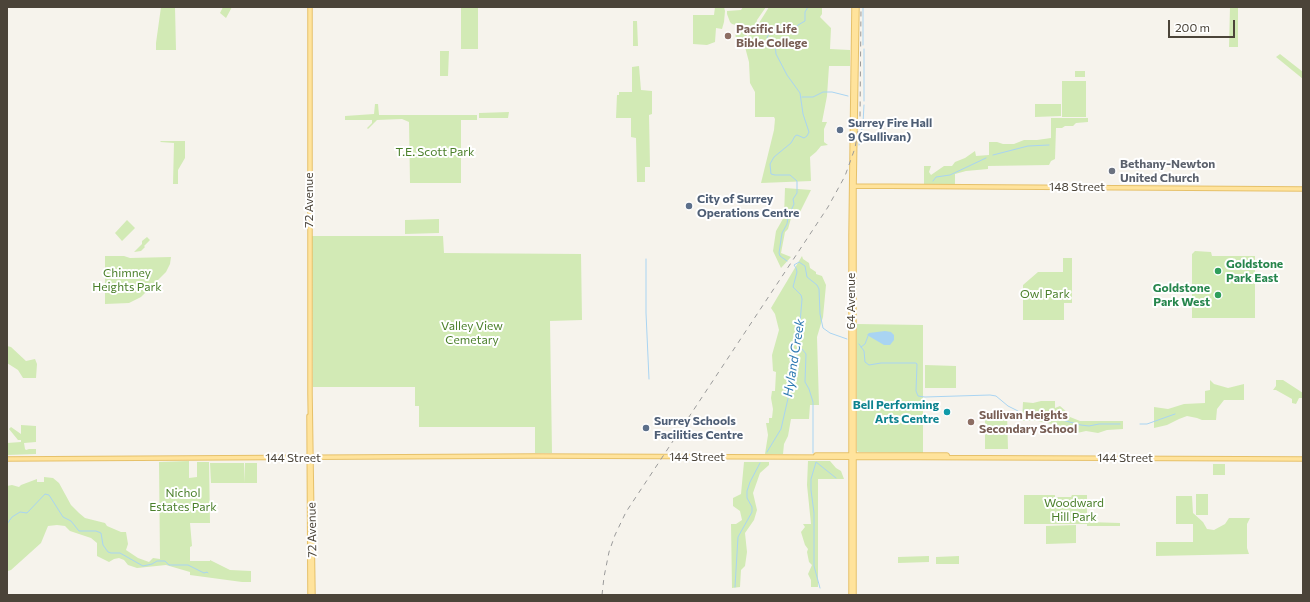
<!DOCTYPE html>
<style>
body{margin:0}
#map{position:relative;width:1310px;height:602px;overflow:hidden;background:#f6f3ec;font-family:Commissioner,sans-serif}
canvas{display:block}
.frame{position:absolute;inset:0;border:8px solid #4b4439;pointer-events:none}
.scale{position:absolute;left:1168px;top:20px;width:67px;height:18px;box-sizing:border-box;border:2px solid #4b4439;border-top:0;padding-left:5px;font-size:12px;line-height:14px;white-space:nowrap;color:#4b4439;-webkit-text-stroke:3px #fff;paint-order:stroke}
</style>
<div id="map">
<canvas width="1310" height="602"></canvas>
<div class="frame"></div>
<div class="scale">200 m</div>
</div>
<script>
const context = document.querySelector('canvas').getContext('2d');
context.lineJoin = 'round';
function fill(path, color) { context.fillStyle = color; context.fill(path, 'evenodd'); }
const toPath = rows => new Path2D(rows.map(r => 'M' + r).join(''));
function trace(path, color, width, dash) { context.strokeStyle = color; context.lineWidth = width; context.lineCap = dash ? 'butt' : 'round'; context.setLineDash(dash || []); context.stroke(path); }
function write(font, color, halo, rows, align = 'center') {
  context.font = font + ' Commissioner,sans-serif'; context.lineWidth = 4; context.setLineDash([]); context.textBaseline = 'middle'; context.strokeStyle = halo; context.fillStyle = color; for (const [text, x, y, turn = 0] of rows) {
    context.save(); context.translate(x, y); context.rotate((+turn || 0) * Math.PI / 180); context.textAlign = isNaN(turn) ? turn : align; if (halo) context.strokeText(text, 0, 0); context.fillText(text, 0, 0); context.restore();
  }
}
fill(toPath([
 [161,7,175,7,176,50,156,50,156,43],
 [223,7,232,7,226,18,220,13],
 [461,7,478,7,478,49,461,49],
 [715,7,724,7,725,11,724,22,722,29,716,28,715,42,707,45,693,44,693,15,714,15],
 [743,7,766,7,757,20,755,29,746,36,744,45,737,46,735,32,736,25,732,24,730,22,727,14,727,11,741,10],
 [769,7,822,7,822,14,820,17,831,28,830,49,850,50,850,66,829,66,827,96,822,122,827,122,824,129,824,142,828,145,821,146,816,152,810,157,811,181,761,183,774,130,775,119,774,117,755,117,755,92,750,83,749,62,745,47,748,36,757,31,759,23],
 [1230,7,1238,7,1238,47,1229,47],
 [633,21,637,21,638,46,633,46],
 [440,51,449,51,448,76,440,76],
 [1280,54,1303,72,1303,79,1276,57],
 [639,66,641,90,652,91,652,114,649,115,650,167,645,167,645,182,637,182,636,138,631,137,631,118,616,118,617,95,619,95,619,92,632,92,632,67],
 [1075,71,1085,71,1085,77,1075,77],
 [1062,81,1086,81,1086,117,1062,117],
 [375,104,378,104,379,115,477,115,477,120,461,120,461,183,410,183,409,122,402,119,377,120,368,129,367,128,372,123,372,120,345,120,345,116,374,114],
 [1035,104,1061,104,1061,116,1035,117],
 [509,112,508,118,479,118,479,113],
 [1051,118,1088,118,1088,122,1076,123,1073,126,1065,126,1062,128,1056,128,1055,159,1051,161,1049,165,988,166,988,169,966,171,955,174,955,185,924,185,924,166,931,166,929,172,931,175,944,166,952,166,955,162,965,158,975,151,976,156,989,155,989,142,997,142,1003,144,1014,144,1024,140,1037,140,1051,138],
 [161,141,185,141,185,158,178,170,178,184,173,184,174,143,160,142],
 [785,188,811,190,800,212,793,211,788,229,785,232,781,253,791,257,781,268,773,251,776,231,784,217],
 [439,219,439,233,405,234,405,220],
 [127,220,135,228,122,241,115,233],
 [312,236,443,236,444,253,581,254,582,320,550,321,552,453,535,453,535,427,419,427,419,406,415,406,415,387,313,387],
 [147,237,150,240,144,246,145,247,141,251,134,252,142,244,142,241],
 [1195,251,1211,252,1212,256,1255,256,1255,318,1192,318,1192,254],
 [105,256,124,256,130,258,171,257,170,264,166,272,141,297,129,303,105,304],
 [802,256,803,259,809,263,810,268,816,272,816,274,822,276,826,285,823,317,817,337,819,405,810,405,809,419,791,419,788,436,784,444,783,454,765,454,768,435,766,423,769,423,769,418,772,418,773,409,771,398,772,391,775,391,776,372,773,371,772,355,779,330,775,314,771,308],
 [1063,258,1072,258,1072,303,1064,303,1064,320,1023,320,1023,285,1038,272,1063,272],
 [857,324,923,325,923,453,859,452,857,451],
 [7,346,11,347,26,361,35,359,37,364,36,378,23,378,18,370,7,363],
 [925,365,956,366,956,388,925,388],
 [1210,380,1214,384,1228,388,1244,384,1244,400,1224,400,1217,409,1216,420,1202,420,1197,418,1187,416,1179,419,1167,425,1154,428,1154,407,1168,409,1184,404,1205,403,1205,391,1210,390],
 [1276,380,1283,380,1303,393,1303,398,1299,398,1296,404,1292,403,1292,399,1276,390,1273,390,1276,386],
 [1041,401,1055,401,1055,408,1060,406,1068,413,1070,417,1080,421,1123,421,1123,429,1107,430,1098,433,1086,431,1077,433,1070,428,1038,421,1022,421,1023,402,1033,403],
 [985,413,1007,413,1008,449,985,449],
 [21,425,36,426,36,442,24,443,25,449,26,450,29,449,36,449,36,454,7,455,7,443,21,442,21,440,18,440,9,429,11,427,21,434],
 [189,461,189,478,197,477,197,462,209,462,210,523,190,523,192,546,190,547,190,561,210,561,210,560,230,570,251,571,251,582,242,582,190,575,190,572,166,565,137,568,128,565,124,560,119,558,114,559,109,562,97,556,97,543,91,538,70,531,65,526,57,525,48,526,41,543,11,570,8,571,7,486,12,485,19,487,21,485,37,479,37,482,44,482,44,477,53,478,59,483,71,505,79,513,85,518,105,523,107,526,121,532,126,532,128,544,126,550,138,558,149,562,153,558,160,559,159,462],
 [808,461,830,461,836,468,841,471,844,479,818,479,818,587,811,587,811,580,808,574,812,565,809,562,807,552,808,549,805,545,801,532,805,527,803,524,811,524,807,485],
 [744,462,769,462,769,465,760,473,753,493,757,510,754,520,745,533,747,552,745,566,741,570,740,587,732,588,731,524,736,524,742,520,740,511,733,506,733,498,741,494],
 [210,463,244,463,245,483,211,483],
 [245,463,257,463,257,483,245,483],
 [1213,464,1225,464,1225,475,1213,475],
 [1196,494,1208,494,1208,515,1196,515],
 [1024,495,1055,495,1055,497,1071,497,1072,495,1087,495,1087,522,1120,523,1120,526,1087,526,1087,524,1024,524],
 [1176,496,1192,496,1193,513,1203,522,1207,529,1214,530,1225,524,1229,518,1250,518,1247,524,1247,548,1249,554,1156,556,1156,542,1193,542,1193,524,1176,524],
 [1076,525,1076,543,1046,544,1046,526],
 [929,556,929,562,898,563,898,557],
 [959,556,959,564,936,564,936,557]
]), '#d2eab5');
fill(toPath([
 [885,331,891,332,894,335,894,340,890,345,884,345,867,335,869,333]
]), '#a9d4f2');
trace(toPath([
 [863,7,863,45],
 [864,49,864,101],
 [802,97,813,97,823,92,832,92,848,96],
 [859,145,863,123,864,105],
 [993,155,1028,146,1049,145],
 [933,181,936,177,950,175,986,158],
 [646,259,646,313,649,379],
 [787,261,780,256,779,253,782,233,787,224,788,217,794,204,793,199,797,193,797,181,790,175,775,175,771,174,770,164,774,157,791,143,795,136,797,135,804,138,807,136,809,132,803,114,800,93,787,75,776,54,775,44,768,40,767,37,776,27,779,25,787,24,791,30,794,31,798,25,805,21,805,12,808,7],
 [798,344,806,354,805,382,809,389,813,402,813,453],
 [859,344,864,351,865,362,869,365,881,363,916,363,917,364,916,391,918,396,925,397,990,395,996,396,1008,406,1018,411],
 [861,347,865,344,868,336],
 [1024,410,1081,425,1089,426,1099,424,1120,424],
 [1140,424,1147,424,1175,414],
 [767,452,781,429,797,359,802,299,801,295,793,287,797,272,796,268,794,265,799,262,805,266,807,277,817,285,819,289,820,314,823,328,830,333,847,339],
 [7,524,12,517,20,512,27,513,45,494,49,495,63,517,71,521,79,531,96,531,101,533,103,545,108,552,111,553,120,553,143,566,152,564,157,561,165,561,169,565,188,565,204,573,207,572,208,573],
 [735,587,738,537,752,512,752,507,747,498,747,491,750,482,760,463],
 [820,588,814,566,814,513,811,490,811,479,816,462,836,478]
]), '#a9d4f2', 1);
const major = toPath([
 [310,7,310,394,313,595],
 [852,186,1303,189],
 [309,416,310,595],
 [816,455,947,455,948,457],
 [7,459,534,456,1303,459],
 [851,595,851,235,854,7],
 [854,595,854,189,857,7]
]);
trace(major, '#e6c16a', 5.5);
trace(major, '#ffe39c', 3.5);
trace(toPath([
 [602,595,604,577,609,552,615,535,626,512,828,207,845,176,855,148,860,119,861,7]
]), '#9a9a9a', 1, [5, 5]);
for (const [x, y, r, color] of [
 [728,36,4,"#8d6e63"],
 [840,130,4,"#5c6f8a"],
 [1112,171,4,"#6b7280"],
 [689,206,4,"#5c6f8a"],
 [1218,271,4,"#2e9e5b"],
 [1218,295,4,"#2e9e5b"],
 [947,412,4,"#0f9aa8"],
 [971,422,4,"#8d6e63"],
 [646,428,4,"#5c6f8a"]
]) { const dot = new Path2D(); dot.arc(x, y, r, 0, 2 * Math.PI); context.fillStyle = color; context.fill(dot); trace(dot, '#fff', 1.5); }
write('bold 12px', '#785e54', '#fff', [
 ["Pacific Life",736,29],
 ["Bible College",736,43],
 ["Sullivan Heights",979,415],
 ["Secondary School",979,429]
], 'left');
write('bold 12px', '#4e5e75', '#fff', [
 ["Surrey Fire Hall",848,123],
 ["9 (Sullivan)",848,137],
 ["City of Surrey",697,199],
 ["Operations Centre",697,213],
 ["Surrey Schools",654,421],
 ["Facilities Centre",654,435]
], 'left');
write('12px', '#4a7f2a', '#fff', [
 ["T.E. Scott Park",435,152],
 ["Chimney",127,273],
 ["Heights Park",127,287],
 ["Owl Park",1045,294],
 ["Valley View",472,326],
 ["Cemetary",472,340],
 ["Nichol",183,493],
 ["Estates Park",183,507],
 ["Woodward",1074,503],
 ["Hill Park",1074,517]
]);
write('bold 12px', '#5b616d', '#fff', [
 ["Bethany-Newton",1120,164],
 ["United Church",1120,178]
], 'left');
write('12px', '#4b4439', '#fff', [
 ["148 Street",1077,187],
 ["72 Avenue",309,200,-90],
 ["64 Avenue",851,301,-90],
 ["144 Street",697,457],
 ["144 Street",293,458],
 ["144 Street",1125,458],
 ["72 Avenue",312,530,-91]
]);
write('bold 12px', '#27864d', '#fff', [
 ["Goldstone",1226,264],
 ["Park East",1226,278],
 ["Goldstone",1210,288,"right"],
 ["Park West",1210,302,"right"]
], 'left');
write('bold 12px', '#0d838f', '#fff', [
 ["Bell Performing",939,405],
 ["Arts Centre",939,419]
], 'right');
write('italic 13px', '#2e7ab2', '#fff', [
 ["Hyland Creek",794,358,-81]
]);
</script>
